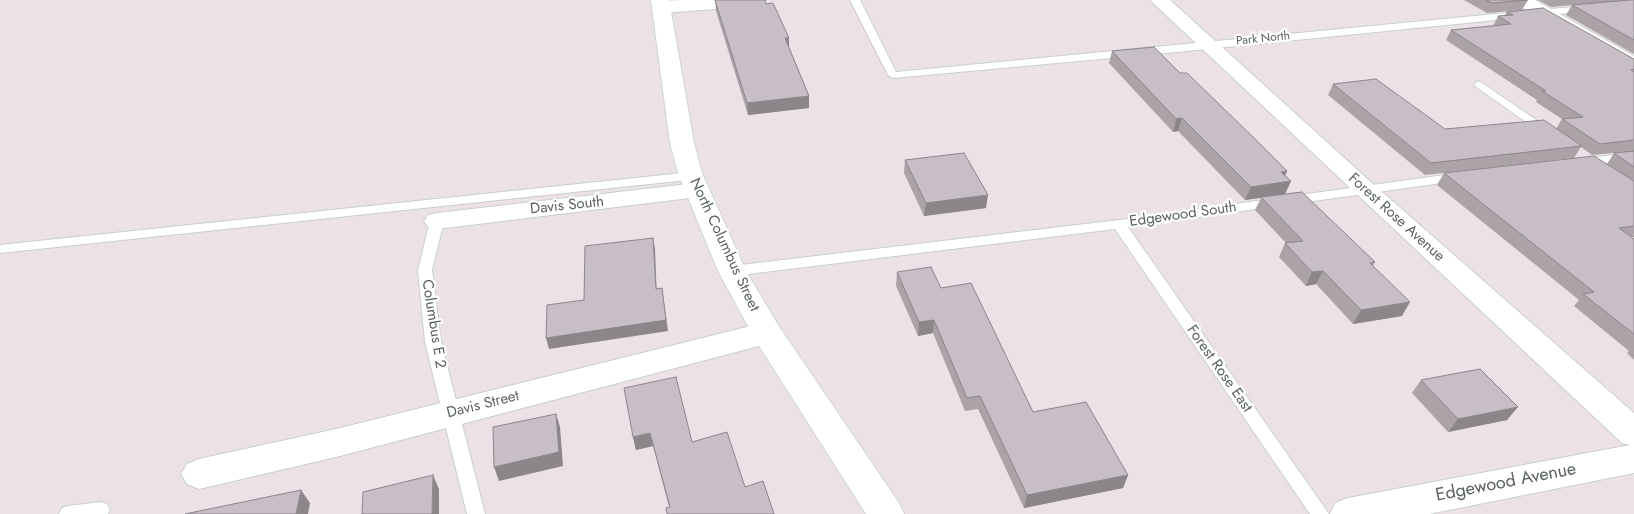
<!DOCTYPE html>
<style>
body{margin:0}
canvas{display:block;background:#ede1e8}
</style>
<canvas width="1634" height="514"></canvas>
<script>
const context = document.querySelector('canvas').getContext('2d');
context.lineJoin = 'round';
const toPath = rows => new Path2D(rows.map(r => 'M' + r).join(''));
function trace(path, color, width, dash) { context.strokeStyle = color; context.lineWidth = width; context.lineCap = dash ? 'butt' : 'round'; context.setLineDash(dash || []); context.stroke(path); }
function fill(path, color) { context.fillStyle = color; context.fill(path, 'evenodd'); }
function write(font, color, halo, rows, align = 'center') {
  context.font = font + ' Jost,sans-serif'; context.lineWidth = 4.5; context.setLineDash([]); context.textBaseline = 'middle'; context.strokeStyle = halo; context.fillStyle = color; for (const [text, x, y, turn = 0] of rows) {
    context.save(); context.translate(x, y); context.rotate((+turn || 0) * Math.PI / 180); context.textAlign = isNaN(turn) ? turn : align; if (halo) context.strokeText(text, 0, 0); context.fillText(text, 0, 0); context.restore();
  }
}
const lane = toPath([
 [850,0,860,0,896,72,1516,12,1521,15,1516,18,1177,52,893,78,888,75,850,0],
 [1586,6,1589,7,1589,11,1538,16,1533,13,1538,10,1586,6],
 [1479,81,1551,130,1553,132,1551,134,1543,134,1475,86,1474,84,1479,81],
 [1634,152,1634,160,1583,167,1577,163,1583,159,1634,152],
 [692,172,698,176,696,179,0,253,0,245,692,172],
 [1459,173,1465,177,1463,180,1128,227,1329,514,1310,514,1115,229,732,276,727,274,725,271,727,268,732,266,1119,220,1459,173],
 [437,217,444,221,432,270,441,342,485,514,467,514,425,342,418,270,430,221,437,217],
 [101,502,107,504,110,510,108,514,59,514,62,508,68,506,101,502]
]);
const street = toPath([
 [681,0,766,0,763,4,757,6,661,13,654,11,652,7,654,3,661,1,681,0],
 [1150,0,1170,0,1373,184,1634,413,1634,473,1429,514,1330,514,1335,503,1348,498,1630,445,1622,443,1150,0],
 [1513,0,1535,0,1634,56,1634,70,1627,68,1516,4,1513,0],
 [697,183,706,186,710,191,706,196,437,229,428,227,424,221,428,215,437,213,697,183],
 [767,322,778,325,782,333,778,341,336,457,199,489,187,484,181,474,187,464,199,459,336,429,767,322]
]);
const secondary = toPath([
 [651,0,669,0,694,143,702,173,746,271,778,325,899,503,904,514,866,514,756,341,718,271,678,173,670,143,651,0]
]);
trace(lane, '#c8d0cb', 2);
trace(street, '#c8d0cb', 2);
trace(secondary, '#ccd6cf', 2);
fill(lane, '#fff');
fill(street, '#fff');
fill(secondary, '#fff');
fill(toPath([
 [715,0,766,4,789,47,809,96,809,108,748,115,716,11],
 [1464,0,1528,0,1522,10,1487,13],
 [1538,0,1634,0,1634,54,1566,15,1572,5,1615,1,1551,7],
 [1507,12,1634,59,1634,151,1592,155,1581,147,1574,158,1425,175,1328,95,1333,84,1445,129,1556,129,1562,119,1536,102,1537,100,1446,40,1451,30,1493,26,1498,16,1504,16],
 [1112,51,1180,73,1287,171,1285,176,1291,181,1285,194,1375,262,1373,266,1402,316,1353,324,1316,284,1306,286,1279,257,1285,243,1286,243,1255,210,1261,198,1245,200,1178,131,1173,132,1109,63],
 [1634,151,1634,237,1631,237,1634,239,1634,360,1627,353,1629,351,1574,306,1579,300,1437,185,1444,173,1607,164,1614,153],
 [905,160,986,208,924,216,904,173],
 [897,272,941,288,1033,412,1128,475,1123,488,1024,508,978,409,965,411,933,333,918,336,896,286],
 [1421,380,1507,420,1448,432,1412,393],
 [633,437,692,442,745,487,669,507,653,446,636,450]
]), '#aca3a9');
fill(toPath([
 [785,38,789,38,789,50],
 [809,96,809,108,748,115,747,103],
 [1182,118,1178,131,1173,132,1176,119],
 [1287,171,1282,182,1291,181,1285,194,1245,200,1251,187,1281,172],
 [988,195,986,208,924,216,926,203],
 [653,238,655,249,657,301,656,289],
 [1323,271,1316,284,1306,286,1312,272],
 [662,288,668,331,549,349,546,338],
 [1410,302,1402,316,1353,324,1361,310],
 [934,320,933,333,918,336,919,322],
 [1518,407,1507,420,1448,432,1458,419],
 [556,414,560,427,563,466,499,481,494,467],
 [650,433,653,446,636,450,633,437],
 [433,475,439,489,439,514,432,514],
 [1128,475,1123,488,1024,508,1027,495],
 [301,490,310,503,308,514,296,514]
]), '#8c858a');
const building = toPath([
 [715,0,765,0,766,4,773,3,789,38,785,38,809,96,747,103,715,0],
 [1486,0,1528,0,1492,3,1486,0],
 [1630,0,1634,0,1634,40,1572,5,1630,0],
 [1543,8,1634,59,1634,69,1631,70,1634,72,1634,140,1600,144,1562,119,1583,117,1542,91,1546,91,1451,30,1511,24,1498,16,1513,15,1507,12,1543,8],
 [1154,47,1180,73,1187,73,1254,138,1287,171,1281,172,1291,181,1251,187,1182,118,1176,119,1112,51,1154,47],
 [1376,79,1445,129,1544,120,1582,146,1431,163,1333,84,1376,79],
 [1634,151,1634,167,1614,153,1634,151],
 [964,153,988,195,926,203,905,160,964,153],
 [1594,156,1634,181,1634,226,1619,228,1634,239,1634,334,1583,294,1594,292,1444,173,1594,156],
 [1302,192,1375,262,1370,263,1410,302,1361,310,1323,271,1312,272,1285,243,1303,241,1261,197,1302,192],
 [653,238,656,289,662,288,666,320,546,338,547,305,584,300,585,246,653,238],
 [931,267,941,288,971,283,1033,412,1086,402,1128,475,1027,495,980,396,967,398,934,320,919,322,897,272,931,267],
 [1480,369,1518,407,1458,419,1421,380,1480,369],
 [676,377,692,442,727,432,745,487,763,481,774,514,667,514,666,508,670,507,650,433,633,437,624,388,676,377],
 [556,414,559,452,494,467,493,427,556,414],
 [433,475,432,514,362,514,363,492,433,475],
 [301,490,296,514,185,514,301,490]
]);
fill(building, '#c8bec5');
trace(building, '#8c858a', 1);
write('12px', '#5a635c', '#fff', [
 ["Park North",1263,39,-6]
]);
write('15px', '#5a635c', '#fff', [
 ["Davis South",567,206,-6],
 ["Edgewood South",1183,215,-8],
 ["Forest Rose Avenue",1396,218,42],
 ["North Columbus Street",724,245,65],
 ["Columbus E 2",433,324,81],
 ["Forest Rose East",1219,369,55],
 ["Davis Street",483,405,-14]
]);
write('18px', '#5a635c', '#fff', [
 ["Edgewood Avenue",1506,483,-11]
]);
</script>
